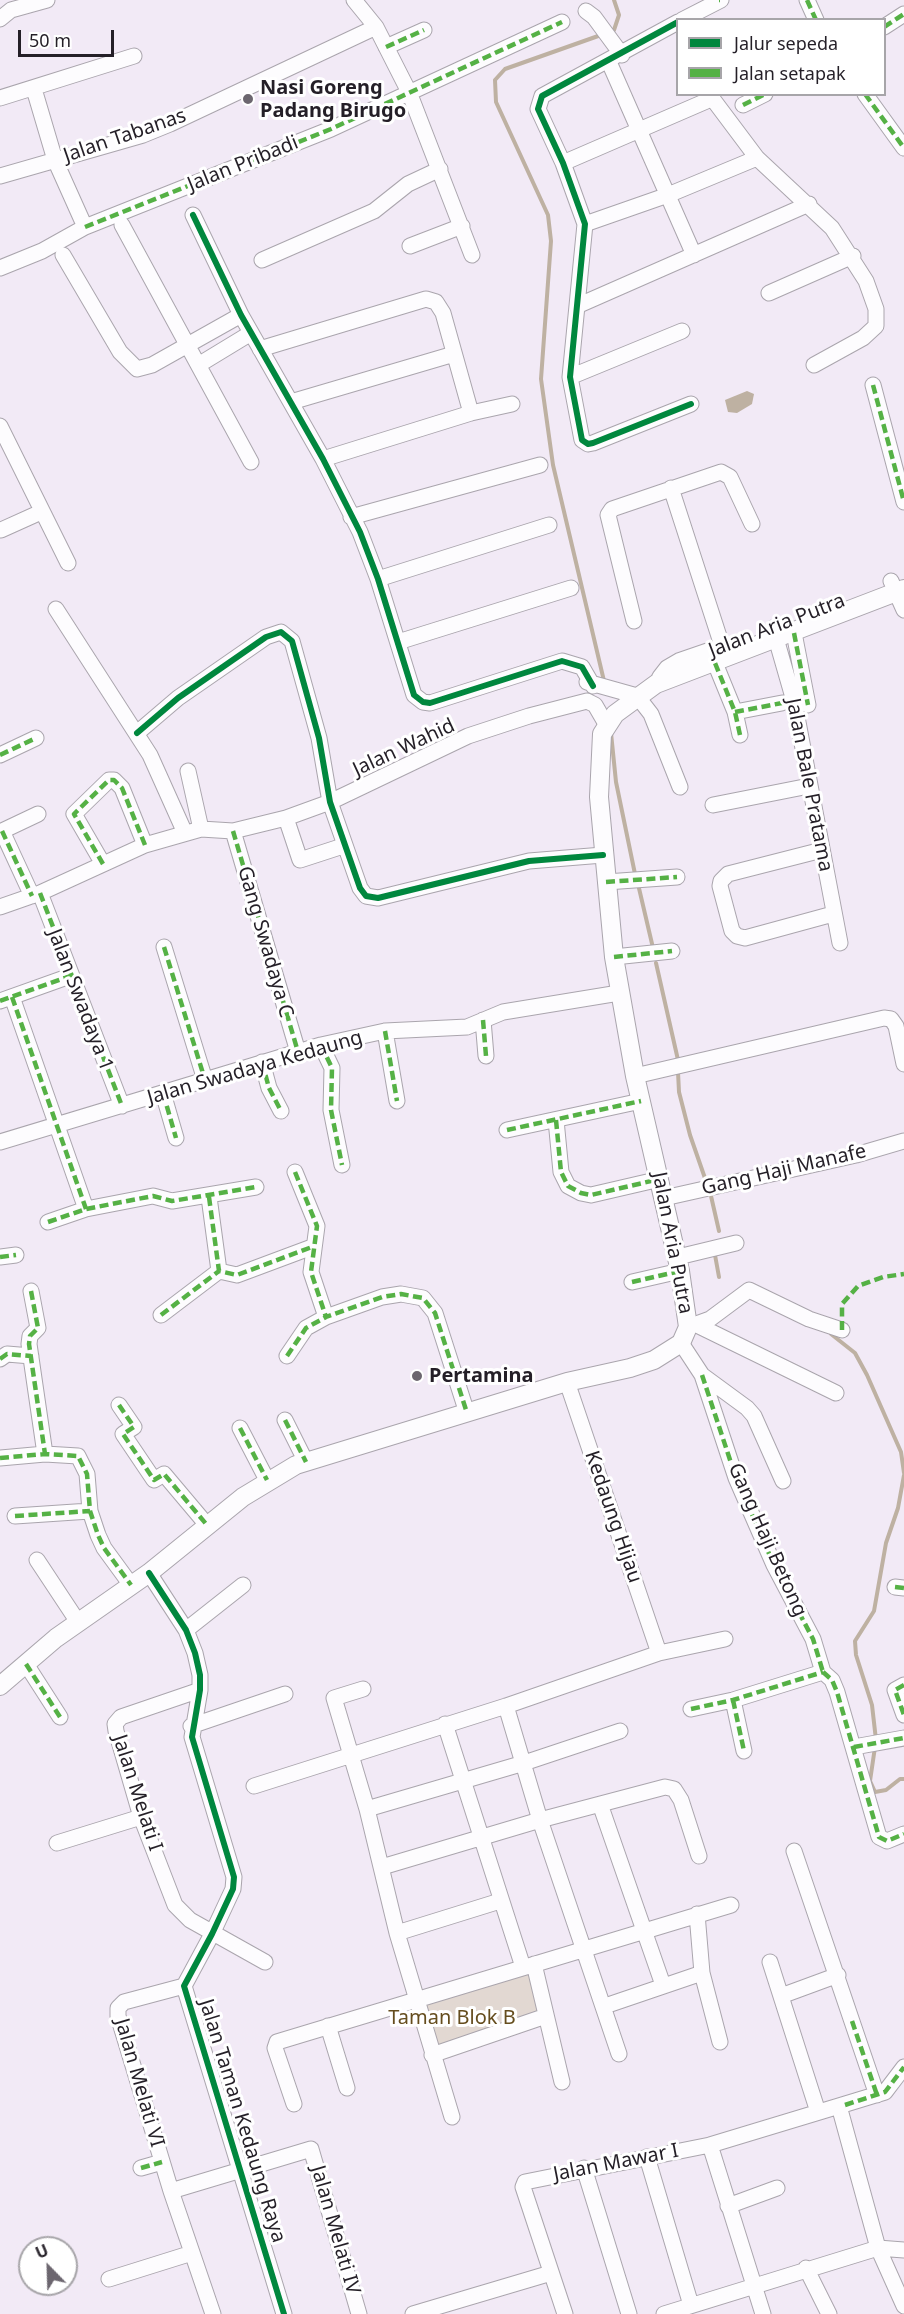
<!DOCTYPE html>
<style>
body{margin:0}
#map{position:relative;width:904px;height:2314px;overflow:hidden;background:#f2eaf6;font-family:"Noto Sans",sans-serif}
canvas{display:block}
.legend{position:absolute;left:676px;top:18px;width:210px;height:78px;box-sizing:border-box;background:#fff;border:2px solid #a7a5a9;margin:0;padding:8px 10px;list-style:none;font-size:18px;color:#241f27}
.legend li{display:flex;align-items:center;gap:12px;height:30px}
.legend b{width:30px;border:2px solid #a7a5a9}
.north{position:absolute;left:18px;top:2236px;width:60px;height:60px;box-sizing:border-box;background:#fff;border:2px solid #a7a5a9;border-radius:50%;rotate:337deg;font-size:16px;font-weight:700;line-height:24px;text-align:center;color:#241f27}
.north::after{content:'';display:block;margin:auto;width:21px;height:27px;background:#6c666f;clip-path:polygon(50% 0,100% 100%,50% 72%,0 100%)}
.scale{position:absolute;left:18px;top:30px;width:96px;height:27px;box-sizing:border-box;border:3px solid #241f27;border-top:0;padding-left:8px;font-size:18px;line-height:21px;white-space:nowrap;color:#241f27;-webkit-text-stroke:4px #fff;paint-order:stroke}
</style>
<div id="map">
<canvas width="904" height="2314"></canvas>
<ul class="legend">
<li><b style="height:8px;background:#00873e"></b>Jalur sepeda</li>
<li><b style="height:8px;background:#55b145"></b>Jalan setapak</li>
</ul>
<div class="north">U</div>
<div class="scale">50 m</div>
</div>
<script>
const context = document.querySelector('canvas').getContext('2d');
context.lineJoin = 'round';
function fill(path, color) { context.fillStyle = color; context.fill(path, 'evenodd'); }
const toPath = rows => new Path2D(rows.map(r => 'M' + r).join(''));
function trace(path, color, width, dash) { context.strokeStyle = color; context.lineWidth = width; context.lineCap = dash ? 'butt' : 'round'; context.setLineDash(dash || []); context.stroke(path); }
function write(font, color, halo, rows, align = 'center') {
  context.font = font + ' "Noto Sans",sans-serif'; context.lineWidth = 6; context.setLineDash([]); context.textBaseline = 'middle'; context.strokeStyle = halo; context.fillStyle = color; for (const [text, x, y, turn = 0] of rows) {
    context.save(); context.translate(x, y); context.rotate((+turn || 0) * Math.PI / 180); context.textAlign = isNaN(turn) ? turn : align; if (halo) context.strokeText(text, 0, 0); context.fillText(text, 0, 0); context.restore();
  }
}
fill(toPath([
 [534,1964,546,2016,432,2055,417,2001]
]), '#e2d8d2');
fill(toPath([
 [747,391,754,394,752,404,737,413,728,412,725,400]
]), '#beb1a2');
trace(toPath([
 [614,0,619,15,614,30],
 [601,35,505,69,495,80,496,102,548,215,551,241,541,379,553,465,604,681],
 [611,733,616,782,635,874],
 [638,884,653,948],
 [656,963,678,1060],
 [678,1072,679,1092,690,1135,707,1184],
 [711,1196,719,1231],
 [715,1255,719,1277],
 [831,1334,855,1353,867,1375,901,1452,904,1473],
 [876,1740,872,1705,856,1655,855,1641,874,1611,886,1543,898,1508,904,1475],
 [875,1747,870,1781,875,1792,886,1790,900,1779,904,1779]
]), '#beb1a2', 4);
const minor = toPath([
 [354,0,376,27,409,92,472,255],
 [807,0,816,20],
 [586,11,594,17,622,55],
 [0,19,11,10,47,0],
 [682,20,721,0],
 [678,22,542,96,538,109,563,163,585,224,570,377,582,440,588,444,593,443,691,404],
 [884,27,904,14],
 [386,47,424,30],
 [609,62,694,255],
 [34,89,55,160,85,227],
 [709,94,757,158,832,228,866,281,876,309,876,326,863,338,814,365],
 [865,94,904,148],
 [0,98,134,56],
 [743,105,765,94],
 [563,163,711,99],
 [0,176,143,135,170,124,376,27],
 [193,215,241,315,323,459,360,532,378,579,414,695,423,702,430,703,562,661,582,667,593,686],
 [585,224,668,195,757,158],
 [122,225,251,462],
 [410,246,462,226],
 [63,255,120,352,137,369,152,365,241,315],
 [262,260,374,211,408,184,440,169],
 [0,268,42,251,85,227,331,129,562,22],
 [769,293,853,256],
 [577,306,809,204],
 [260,349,426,299,436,302,443,313,471,413],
 [200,364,251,333],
 [570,377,682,331],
 [873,385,904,502],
 [291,402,454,354],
 [0,426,68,563],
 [323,459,471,413,512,404],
 [671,488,726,658],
 [351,517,540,465],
 [1,530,41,512],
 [378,579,549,525],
 [891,581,904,610],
 [56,609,150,755,185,833],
 [634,621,608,515,612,509,721,472,730,477,752,524],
 [773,628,794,701,840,943],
 [794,633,808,705],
 [398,642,571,588],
 [715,663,735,712,740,735],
 [587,682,637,696,651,714,680,787],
 [735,712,782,703],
 [137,733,178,698,266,637,281,632,292,641,319,738,330,802,360,888,366,896,378,898,529,861,603,855],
 [0,755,36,738],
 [188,771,201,829],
 [713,805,809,786],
 [286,818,300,860,343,846],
 [2,831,32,896],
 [233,831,298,1052],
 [0,832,38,814],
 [822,850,728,874,721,881,720,886,732,931,737,936,745,938,833,914],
 [103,864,74,814,109,780,114,780,122,788,145,845],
 [606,882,677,877],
 [40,893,122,1106],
 [0,907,40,893,145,845,201,829,233,831,286,818,330,802,468,736,529,716,587,701,595,705,606,724],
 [164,947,205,1080],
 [614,957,672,951],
 [12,997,86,1209],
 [0,1001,70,976],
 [483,1020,486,1056],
 [385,1031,397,1101],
 [321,1045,332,1068,331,1110,342,1165],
 [262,1062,269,1088,281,1111],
 [635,1076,884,1018,891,1019,896,1026,904,1064],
 [163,1093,176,1138],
 [556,1120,561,1172,568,1186,581,1193,591,1195,660,1179],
 [507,1130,641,1101],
 [0,1142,321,1045,385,1031,467,1027,503,1012,619,993],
 [295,1172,317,1226,311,1272,326,1317,382,1297,401,1294,423,1298,435,1313,467,1413],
 [209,1197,219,1271,237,1275,312,1247],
 [664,1198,856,1155,904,1141],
 [48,1222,86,1209,153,1196,172,1201,256,1187],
 [0,1257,16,1255],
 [678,1257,736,1243],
 [632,1282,680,1271],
 [31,1291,38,1328,30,1336,29,1344,45,1454],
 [161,1315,219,1271],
 [697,1325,836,1393],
 [688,1327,710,1319,749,1290,809,1319,842,1330],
 [681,1343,702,1375,736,1478,774,1565,813,1639,823,1672],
 [287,1356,306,1328,326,1317],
 [0,1359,7,1354,31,1356],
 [702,1375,747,1408,754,1416,783,1481],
 [567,1382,659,1653],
 [119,1405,134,1427,123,1434,154,1480,164,1474,207,1525],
 [285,1420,306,1462],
 [240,1428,267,1480],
 [0,1458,45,1454,78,1456,87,1474,90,1511,98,1535,104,1548,131,1585],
 [15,1516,90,1511],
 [37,1560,78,1622],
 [149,1573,186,1630,195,1653,200,1675,200,1690,192,1737,234,1877,233,1889,212,1934,184,1986,284,2314],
 [895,1587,904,1588],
 [186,1630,243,1585],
 [26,1664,60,1717],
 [823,1672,832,1680,837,1692,879,1837,887,1841,904,1834],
 [904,1685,895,1690,904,1715],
 [363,1689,334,1698,367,1809,397,1933,452,2117],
 [200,1690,121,1717,115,1724,116,1731,141,1817,175,1905,190,1920,265,1962],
 [733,1700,744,1751],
 [506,1706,540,1820,619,2054],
 [691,1709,733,1700,823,1672],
 [445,1724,523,1967],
 [191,1726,285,1694],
 [854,1747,904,1738],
 [254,1786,506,1706,659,1653,725,1639],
 [600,1804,663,1985],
 [367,1809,524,1763,620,1731],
 [57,1843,141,1817],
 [794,1851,877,2095],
 [382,1867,540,1820,665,1787,674,1789,681,1800,699,1856],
 [697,1914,702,1973,720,2042],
 [397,1933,500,1901],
 [770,1962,818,2112],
 [534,1964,562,2082],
 [184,1986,124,2002,118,2008,118,2016,171,2191,213,2314],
 [781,1996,838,1975],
 [605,2006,702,1973],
 [328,2026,347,2088],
 [432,2055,546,2016],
 [294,2104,275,2048,277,2042,731,1905],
 [839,2106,878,2248,904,2306],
 [710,2145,763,2314],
 [647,2157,691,2305],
 [141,2168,162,2162],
 [584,2168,629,2314],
 [171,2191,311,2149,359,2314],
 [728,2206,777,2188],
 [806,2268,829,2314],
 [109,2279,192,2253],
 [413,2314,551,2273],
 [565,2314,523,2187,525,2182,710,2145,839,2106,885,2092,904,2067],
 [664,2314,878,2248,904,2250]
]);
const major = toPath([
 [661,678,668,669,680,662,712,651],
 [0,1686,56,1638,149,1573,243,1497,296,1465,567,1382,630,1368,654,1360,681,1343,688,1327,680,1271,635,1076,614,957,599,797,602,734,615,714,656,684,904,589]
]);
trace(minor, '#aaa5ad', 17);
trace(major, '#aaa5ad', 20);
trace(minor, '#fdfcfe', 15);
trace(major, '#fdfcfe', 18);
trace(toPath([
 [719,0,720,0],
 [807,0,816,20],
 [884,27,904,14],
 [386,47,424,30],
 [865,94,904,148],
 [743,105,765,94],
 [85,227,331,129,562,22],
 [873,385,904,502],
 [794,633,808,705],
 [715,663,735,712,740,735],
 [735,712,782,703],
 [0,755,36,738],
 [2,831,32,896],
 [233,831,298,1052],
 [103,864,74,814,109,780,114,780,122,788,145,845],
 [606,882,677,877],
 [40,893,122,1106],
 [164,947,205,1080],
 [614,957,672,951],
 [12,997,86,1209],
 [0,1001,70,976],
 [483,1020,486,1056],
 [385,1031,397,1101],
 [321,1045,332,1068,331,1110,342,1165],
 [262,1062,269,1088,281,1111],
 [163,1093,176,1138],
 [556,1120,561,1172,568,1186,581,1193,591,1195,660,1179],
 [507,1130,641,1101],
 [295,1172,317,1226,311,1272,326,1317,382,1297,401,1294,423,1298,435,1313,467,1413],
 [209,1197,219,1271,237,1275,312,1247],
 [48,1222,86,1209,153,1196,172,1201,256,1187],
 [0,1257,16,1255],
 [632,1282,680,1271],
 [31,1291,38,1328,30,1336,29,1344,45,1454],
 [161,1315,219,1271],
 [842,1330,842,1304,858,1286,883,1277,904,1274],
 [287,1356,306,1328,326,1317],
 [0,1359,7,1354,31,1356],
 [702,1375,736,1478,774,1565,813,1639,823,1672],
 [119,1405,134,1427,123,1434,154,1480,164,1474,207,1525],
 [285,1420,306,1462],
 [240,1428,267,1480],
 [0,1458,45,1454,78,1456,87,1474,90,1511,98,1535,104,1548,131,1585],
 [15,1516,90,1511],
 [895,1587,904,1588],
 [26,1664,60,1717],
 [823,1672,832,1680,837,1692,879,1837,887,1841,904,1834],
 [904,1685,895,1690,904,1715],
 [733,1700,744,1751],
 [691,1709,733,1700,823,1672],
 [854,1747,904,1738],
 [852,2021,877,2095],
 [845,2105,885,2092,904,2067],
 [141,2168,162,2162]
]), '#55b145', 4.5, [9, 4.5]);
trace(toPath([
 [678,22,542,96,538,109,563,163,585,224,570,377,582,440,588,444,593,443,691,404],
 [193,215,241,315,323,459,360,532,378,579,414,695,423,702,430,703,562,661,582,667,593,686],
 [137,733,178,698,266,637,281,632,292,641,319,738,330,802,360,888,366,896,378,898,529,861,603,855],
 [149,1573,186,1630,195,1653,200,1675,200,1690,192,1737,234,1877,233,1889,212,1934,184,1986,284,2314]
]), '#00873e', 6);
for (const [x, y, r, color] of [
 [248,99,6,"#6c666f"],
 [417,1376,6,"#6c666f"]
]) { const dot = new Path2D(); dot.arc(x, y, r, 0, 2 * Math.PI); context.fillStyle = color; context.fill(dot); trace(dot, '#fff', 2); }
write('bold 20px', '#241f27', '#fff', [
 ["Nasi Goreng",260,88],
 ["Padang Birugo",260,111],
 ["Pertamina",429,1376]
], 'left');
write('20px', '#241f27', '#fff', [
 ["Jalan Tabanas",125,136,-19],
 ["Jalan Pribadi",243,164,-22],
 ["Jalan Aria Putra",777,626,-21],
 ["Jalan Wahid",404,748,-25],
 ["Jalan Bale Pratama",809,785,79],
 ["Gang Swadaya C",265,942,74],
 ["Jalan Swadaya 1",80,1000,69],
 ["Jalan Swadaya Kedaung",255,1068,-16],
 ["Gang Haji Manafe",784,1170,-13],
 ["Jalan Aria Putra",672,1243,79],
 ["Kedaung Hijau",613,1517,71],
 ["Gang Haji Betong",767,1540,66],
 ["Jalan Melati I",137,1793,72],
 ["Jalan Melati VI",139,2083,74],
 ["Jalan Taman Kedaung Raya",242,2121,73],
 ["Jalan Mawar I",616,2163,-11],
 ["Jalan Melati IV",335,2230,74]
]);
write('20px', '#654d1e', '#fff', [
 ["Taman Blok B",452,2018]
]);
</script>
